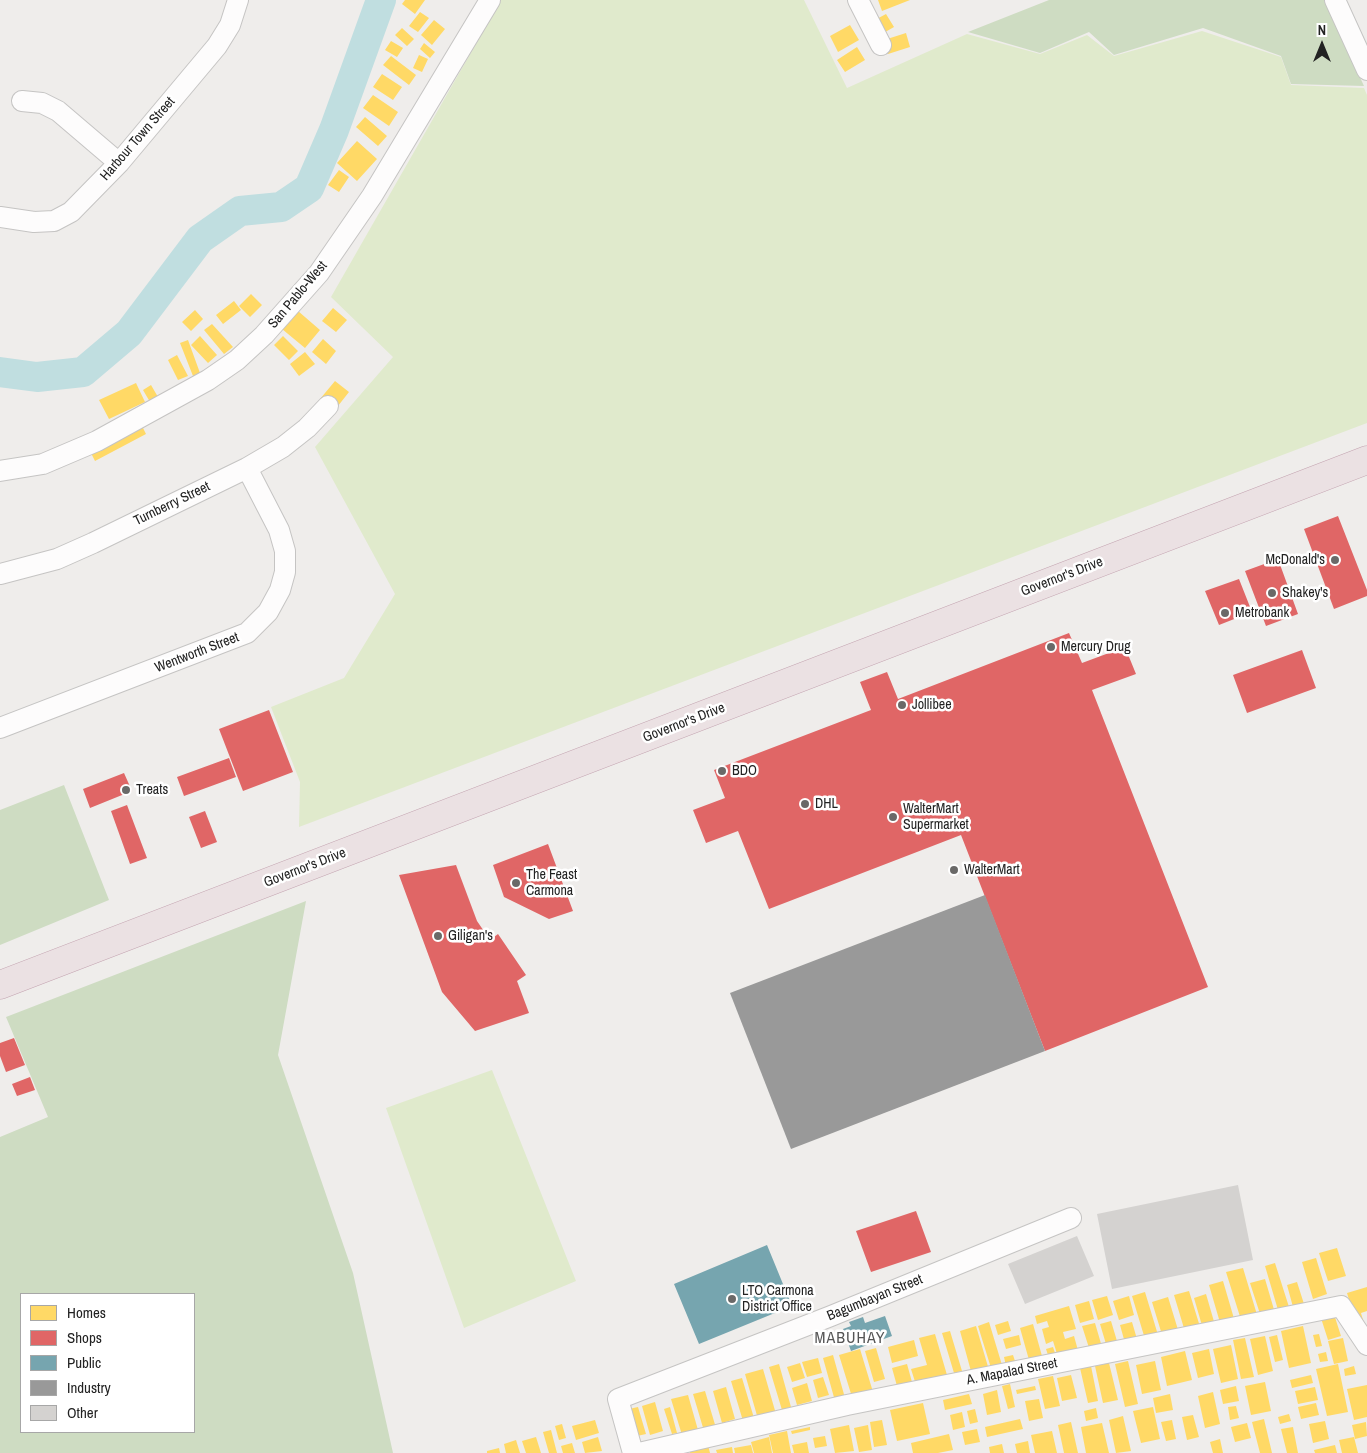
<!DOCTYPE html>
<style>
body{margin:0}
#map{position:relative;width:1367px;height:1453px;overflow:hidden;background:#efedeb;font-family:"Archivo Narrow",sans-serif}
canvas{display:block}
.legend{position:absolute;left:20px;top:1293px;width:175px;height:140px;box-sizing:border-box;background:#fff;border:1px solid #a7a7a7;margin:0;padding:6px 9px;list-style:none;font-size:15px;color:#222}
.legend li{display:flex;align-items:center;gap:10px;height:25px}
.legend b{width:25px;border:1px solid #a7a7a7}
.north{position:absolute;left:1297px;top:20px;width:50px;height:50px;-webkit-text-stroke:4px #fff;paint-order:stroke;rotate:0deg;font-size:14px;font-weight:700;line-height:20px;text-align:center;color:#222}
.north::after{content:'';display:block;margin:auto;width:18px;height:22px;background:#222;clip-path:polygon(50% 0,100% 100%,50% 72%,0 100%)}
</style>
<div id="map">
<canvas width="1367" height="1453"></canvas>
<ul class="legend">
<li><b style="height:14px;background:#ffd966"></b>Homes</li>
<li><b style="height:14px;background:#e06666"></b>Shops</li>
<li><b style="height:14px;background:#76a5af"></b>Public</li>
<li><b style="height:14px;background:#999"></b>Industry</li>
<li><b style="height:14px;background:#d4d2d0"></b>Other</li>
</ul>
<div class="north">N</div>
</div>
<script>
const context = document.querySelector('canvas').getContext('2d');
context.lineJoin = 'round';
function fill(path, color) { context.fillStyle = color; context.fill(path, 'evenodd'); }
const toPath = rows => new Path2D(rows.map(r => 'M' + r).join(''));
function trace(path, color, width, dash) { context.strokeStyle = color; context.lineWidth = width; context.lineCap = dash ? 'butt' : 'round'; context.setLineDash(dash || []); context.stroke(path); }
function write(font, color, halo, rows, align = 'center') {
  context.font = font + ' "Archivo Narrow",sans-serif'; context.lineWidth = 5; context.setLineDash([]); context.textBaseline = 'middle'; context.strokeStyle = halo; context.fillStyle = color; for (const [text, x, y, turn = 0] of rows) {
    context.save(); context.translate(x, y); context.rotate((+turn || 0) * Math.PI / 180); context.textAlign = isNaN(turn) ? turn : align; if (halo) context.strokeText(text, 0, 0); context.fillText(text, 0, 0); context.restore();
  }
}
fill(toPath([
 [501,0,804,0,847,88,967,34,1040,54,1087,35,1114,56,1202,31,1281,57,1291,85,1364,88,1367,95,1367,423,299,827,300,782,271,707,344,678,395,594,315,447,393,357,331,297],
 [492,1070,576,1281,464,1328,386,1108]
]), '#e0eacc');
fill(toPath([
 [1049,0,1324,0,1364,86,1291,84,1281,56,1203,28,1114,55,1089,32,1040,53,968,32],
 [64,785,109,900,0,945,0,810],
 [306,901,278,1055,353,1273,393,1453,0,1453,0,1137,48,1117,6,1017],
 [21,1294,194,1294,194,1432,21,1432]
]), '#cedcc2');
fill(toPath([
 [405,0,425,0,415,14,402,4],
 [878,0,910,0,882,11],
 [420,12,429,18,418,32,409,26],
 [886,14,894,27,880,35,873,21],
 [434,20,445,29,432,45,421,35],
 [850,25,859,40,838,52,830,36],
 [402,28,414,39,407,46,395,35],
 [906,33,910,47,888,54,884,40],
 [391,41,403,48,397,57,385,50],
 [424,43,435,52,430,58,420,49],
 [857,47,865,60,845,72,837,60],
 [419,55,428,59,422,72,413,68],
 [391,56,416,75,409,85,383,65],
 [382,74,402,87,393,100,373,87],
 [373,95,398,112,389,126,363,108],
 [365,117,387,136,378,146,356,127],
 [357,141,377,159,357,181,337,163],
 [339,170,349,177,339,192,328,185],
 [251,294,262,305,250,317,239,306],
 [234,301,241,310,223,324,216,315],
 [333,308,347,320,336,332,322,321],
 [195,310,203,319,191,331,182,322],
 [298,311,320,330,305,348,282,329],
 [212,324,233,347,224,354,204,330],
 [200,336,217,355,208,363,191,345],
 [283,336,298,351,289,360,274,345],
 [323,339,336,351,326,364,312,352],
 [188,340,200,373,193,376,180,343],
 [305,352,315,364,299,376,290,364],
 [177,355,188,376,178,380,168,360],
 [335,381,349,392,334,411,320,399],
 [136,383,145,402,109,419,99,400],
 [151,385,158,397,150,402,143,390],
 [142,426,146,434,95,461,91,453],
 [1337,1248,1346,1276,1328,1281,1319,1253],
 [1316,1258,1327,1294,1313,1299,1302,1262],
 [1275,1263,1289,1307,1278,1310,1265,1266],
 [1243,1268,1258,1318,1242,1323,1226,1272],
 [1265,1279,1275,1313,1261,1317,1250,1283],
 [1223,1281,1235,1322,1221,1326,1209,1285],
 [1297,1282,1304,1304,1293,1307,1287,1285],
 [1367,1287,1367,1311,1361,1313,1365,1327,1358,1329,1347,1293],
 [1189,1291,1201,1330,1186,1335,1174,1295],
 [1145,1292,1158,1335,1145,1339,1132,1296],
 [1206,1294,1215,1325,1203,1329,1194,1298],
 [1107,1296,1113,1315,1098,1320,1092,1300],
 [1129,1296,1134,1315,1119,1320,1113,1301],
 [1168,1297,1179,1333,1163,1338,1152,1302],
 [1089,1301,1094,1319,1080,1323,1075,1305],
 [1069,1306,1076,1329,1063,1332,1065,1339,1074,1336,1079,1354,1058,1357,1053,1341,1046,1344,1042,1329,1049,1327,1047,1321,1037,1324,1035,1316],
 [1333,1311,1341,1336,1328,1340,1320,1315],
 [1008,1321,1011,1331,998,1335,995,1325],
 [1111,1321,1117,1341,1106,1344,1100,1324],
 [989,1322,1002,1365,991,1368,978,1326],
 [1132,1322,1137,1339,1125,1343,1120,1325],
 [1095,1323,1102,1347,1090,1351,1082,1326],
 [1033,1324,1042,1356,1029,1360,1020,1328],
 [976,1326,989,1370,972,1375,960,1331],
 [1303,1326,1311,1363,1289,1368,1281,1331],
 [950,1331,962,1371,954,1373,942,1333],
 [935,1334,947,1375,917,1388,911,1369,927,1365,919,1338],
 [1319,1334,1322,1346,1316,1347,1313,1335],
 [1019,1335,1021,1345,1006,1349,1003,1339],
 [1277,1335,1283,1360,1275,1362,1269,1337],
 [1265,1336,1273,1371,1258,1375,1250,1339],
 [1245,1338,1254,1377,1241,1379,1233,1340],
 [1343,1338,1348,1361,1334,1364,1328,1341],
 [914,1340,918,1356,892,1363,888,1347],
 [1231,1345,1238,1379,1221,1383,1213,1349],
 [1053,1347,1056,1356,1049,1358,1046,1349],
 [876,1348,885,1379,874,1382,865,1351],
 [860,1349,873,1392,852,1397,839,1355],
 [1209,1349,1214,1374,1198,1378,1192,1353],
 [1185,1351,1192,1380,1167,1386,1161,1357],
 [1326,1352,1328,1361,1320,1362,1318,1354],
 [833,1355,845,1398,835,1401,823,1358],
 [1013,1355,1016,1364,1006,1366,1004,1357],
 [818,1358,822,1373,807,1377,802,1362],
 [1128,1361,1138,1404,1125,1407,1115,1364],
 [1155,1361,1161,1390,1142,1394,1136,1365],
 [800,1363,805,1378,792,1382,787,1367],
 [1109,1363,1118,1400,1103,1403,1095,1366],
 [779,1364,791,1407,782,1410,769,1367],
 [907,1364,912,1382,897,1386,892,1368],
 [1338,1364,1348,1412,1327,1416,1316,1369],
 [1091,1366,1098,1401,1088,1403,1080,1368],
 [1354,1366,1356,1374,1345,1376,1344,1369],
 [763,1369,776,1414,758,1419,745,1374],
 [1071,1375,1077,1398,1062,1401,1057,1378],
 [1311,1375,1313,1383,1292,1388,1290,1380],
 [1053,1376,1060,1406,1045,1409,1038,1379],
 [823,1377,829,1395,818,1398,813,1380],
 [742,1378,754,1418,743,1421,731,1381],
 [1265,1382,1271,1411,1251,1415,1245,1386],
 [807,1383,812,1401,797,1405,792,1388],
 [1010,1384,1015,1407,1008,1409,1002,1386],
 [1367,1385,1367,1417,1354,1420,1347,1389],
 [1035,1386,1036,1390,1017,1394,1016,1390],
 [1236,1386,1239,1401,1223,1404,1220,1390],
 [726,1387,735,1419,722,1423,713,1391],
 [1315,1387,1318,1400,1298,1404,1295,1391],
 [997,1390,1001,1412,987,1415,983,1394],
 [705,1391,716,1428,704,1431,693,1394],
 [1213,1392,1220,1424,1205,1428,1198,1396],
 [969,1394,972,1404,945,1410,943,1400],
 [1170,1394,1173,1410,1156,1413,1153,1398],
 [688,1395,698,1430,682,1435,671,1399],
 [1039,1399,1043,1418,1029,1421,1025,1401],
 [655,1402,663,1431,650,1435,642,1406],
 [923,1403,930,1434,897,1441,890,1410],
 [1316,1403,1319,1415,1301,1419,1298,1407],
 [1236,1406,1239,1418,1230,1420,1228,1407],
 [638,1407,646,1434,637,1436,629,1409],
 [670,1407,677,1433,672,1434,664,1409],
 [1153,1407,1160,1439,1141,1443,1133,1411],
 [1096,1408,1098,1418,1086,1421,1084,1411],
 [975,1409,978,1422,970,1424,967,1411],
 [962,1412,965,1427,953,1430,950,1415],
 [1289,1414,1291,1421,1280,1424,1278,1417],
 [1193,1415,1199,1437,1187,1440,1182,1417],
 [1123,1416,1131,1451,1116,1453,1109,1420],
 [1020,1419,1023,1429,987,1437,985,1427],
 [1264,1419,1272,1453,1260,1453,1252,1422],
 [595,1420,599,1433,576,1440,572,1426],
 [882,1420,887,1445,874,1447,870,1422],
 [1172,1420,1176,1439,1166,1441,1161,1422],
 [1325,1421,1329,1439,1313,1443,1309,1424],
 [1071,1422,1078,1453,1064,1453,1058,1425],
 [1366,1422,1367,1436,1355,1439,1352,1425],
 [1102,1423,1109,1453,1086,1453,1081,1427],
 [1247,1423,1251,1438,1235,1442,1231,1427],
 [562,1424,566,1438,559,1440,555,1426],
 [849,1425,854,1451,835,1453,830,1429],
 [868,1425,872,1450,859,1452,854,1428],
 [810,1427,810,1430,792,1434,791,1431],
 [1293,1427,1298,1453,1287,1453,1281,1429],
 [977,1429,980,1442,965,1445,962,1432],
 [551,1430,557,1453,549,1453,543,1432],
 [787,1431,791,1453,773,1453,769,1435],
 [1052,1431,1057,1453,1035,1453,1031,1435],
 [949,1434,953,1450,938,1453,913,1453,911,1443],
 [825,1436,827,1446,815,1448,813,1438],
 [536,1437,541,1453,526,1453,522,1441],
 [598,1437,602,1451,585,1453,582,1442],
 [769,1437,772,1453,754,1453,751,1442],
 [1354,1437,1358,1453,1342,1453,1339,1440],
 [1220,1439,1223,1453,1213,1453,1210,1442],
 [516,1440,520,1453,506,1453,504,1444],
 [1028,1441,1030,1453,1017,1453,1015,1444],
 [807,1442,809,1453,794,1453,792,1445],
 [572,1443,575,1453,563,1453,561,1446],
 [1002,1444,1004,1453,990,1453,989,1447],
 [708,1445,710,1453,690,1453,689,1448],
 [751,1445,753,1453,735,1453,734,1448],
 [1335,1445,1337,1453,1315,1453,1314,1450],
 [732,1447,733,1453,717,1453,716,1450],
 [499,1448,500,1453,487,1453,487,1451]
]), '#ffd966');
fill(toPath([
 [1338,516,1367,590,1367,596,1334,609,1304,529],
 [1278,559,1298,614,1266,626,1245,571],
 [1239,579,1252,612,1219,625,1205,591],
 [1069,633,1082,663,1125,647,1136,674,1092,690,1208,987,1045,1051,961,835,769,909,738,831,706,843,693,810,725,798,714,770,871,710,860,682,887,672,898,699],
 [1302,650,1316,688,1247,713,1233,675],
 [269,710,293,772,243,791,219,729],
 [229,758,236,777,184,796,177,777],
 [124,773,132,791,90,808,83,789],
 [127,805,147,858,130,864,111,811],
 [205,811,217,842,201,848,189,817],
 [548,844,573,911,549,919,504,897,493,865],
 [456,865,477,921,490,940,498,934,526,975,517,981,529,1013,475,1031,442,992,399,875],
 [14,1038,25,1065,6,1072,0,1056,0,1043],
 [30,1077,35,1090,17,1096,12,1084],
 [916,1211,931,1252,871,1272,856,1231]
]), '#e06666');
fill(toPath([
 [767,1245,792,1306,699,1344,674,1284],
 [885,1316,892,1336,851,1351,843,1329,851,1326,849,1322,863,1317,865,1323]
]), '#76a5af');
fill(toPath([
 [985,895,1045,1051,791,1149,730,993]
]), '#999');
trace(toPath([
 [0,372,37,377,83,372,129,333,200,239,240,211,281,207,309,188,334,130,381,0]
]), '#c0dee0', 30);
fill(toPath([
 [1238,1185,1253,1260,1112,1289,1097,1214],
 [1077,1236,1094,1276,1025,1304,1008,1264]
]), '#d4d2d0');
const minor = toPath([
 [858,0,881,45],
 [1335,0,1367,70],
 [22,101,42,103,58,111,119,163],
 [0,217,34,222,54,221,71,212,119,163,217,46,230,25,238,0],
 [0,471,43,464,97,441,208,380,237,360,264,335,319,273,372,196,490,0],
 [0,574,57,559,93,543,247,468,283,447,307,428,328,406],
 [0,728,247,633,268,612,280,590,285,572,285,551,279,530,247,468],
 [633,1453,618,1399,831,1316,1071,1218],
 [639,1453,847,1405,1341,1306,1367,1345]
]);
const highway = toPath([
 [0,985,1367,460]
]);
trace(minor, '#c5c4c3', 22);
trace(highway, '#c3a3b0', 29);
trace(minor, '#fdfcfc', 20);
trace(highway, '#ebe1e3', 28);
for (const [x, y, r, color] of [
 [1335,560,5,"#6a6968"],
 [1272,593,5,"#6a6968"],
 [1225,613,5,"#6a6968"],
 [1051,647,5,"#6a6968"],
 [902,705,5,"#6a6968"],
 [722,771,5,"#6a6968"],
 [126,790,5,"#6a6968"],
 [805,804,5,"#6a6968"],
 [893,817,5,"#6a6968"],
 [954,870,5,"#6a6968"],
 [516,883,5,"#6a6968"],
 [438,936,5,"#6a6968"],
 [732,1299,5,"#6a6968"]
]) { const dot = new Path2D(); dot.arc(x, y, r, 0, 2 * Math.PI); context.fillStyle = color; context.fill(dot); trace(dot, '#fff', 2); }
write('14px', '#222', '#fff', [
 ["Harbour Town Street",138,139,-49],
 ["San Pablo-West",298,295,-50],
 ["Turnberry Street",172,504,-26],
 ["Governor's Drive",1062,577,-21],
 ["Wentworth Street",197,653,-21],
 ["Governor's Drive",684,723,-21],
 ["Governor's Drive",305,868,-21],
 ["Bagumbayan Street",875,1298,-22],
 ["A. Mapalad Street",1012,1372,-11]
]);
write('14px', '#222', '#fff', [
 ["McDonald's",1325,560,"right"],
 ["Shakey's",1282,593],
 ["Metrobank",1235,613],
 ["Mercury Drug",1061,647],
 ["Jollibee",912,705],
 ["BDO",732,771],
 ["Treats",136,790],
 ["DHL",815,804],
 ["WalterMart",903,809],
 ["Supermarket",903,825],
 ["WalterMart",964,870],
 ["The Feast",526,875],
 ["Carmona",526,891],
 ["Giligan's",448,936],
 ["LTO Carmona",742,1291],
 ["District Office",742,1307]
], 'left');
context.letterSpacing = '1px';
write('16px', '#555', '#fff', [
 ["MABUHAY",850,1339]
]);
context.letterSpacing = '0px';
</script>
